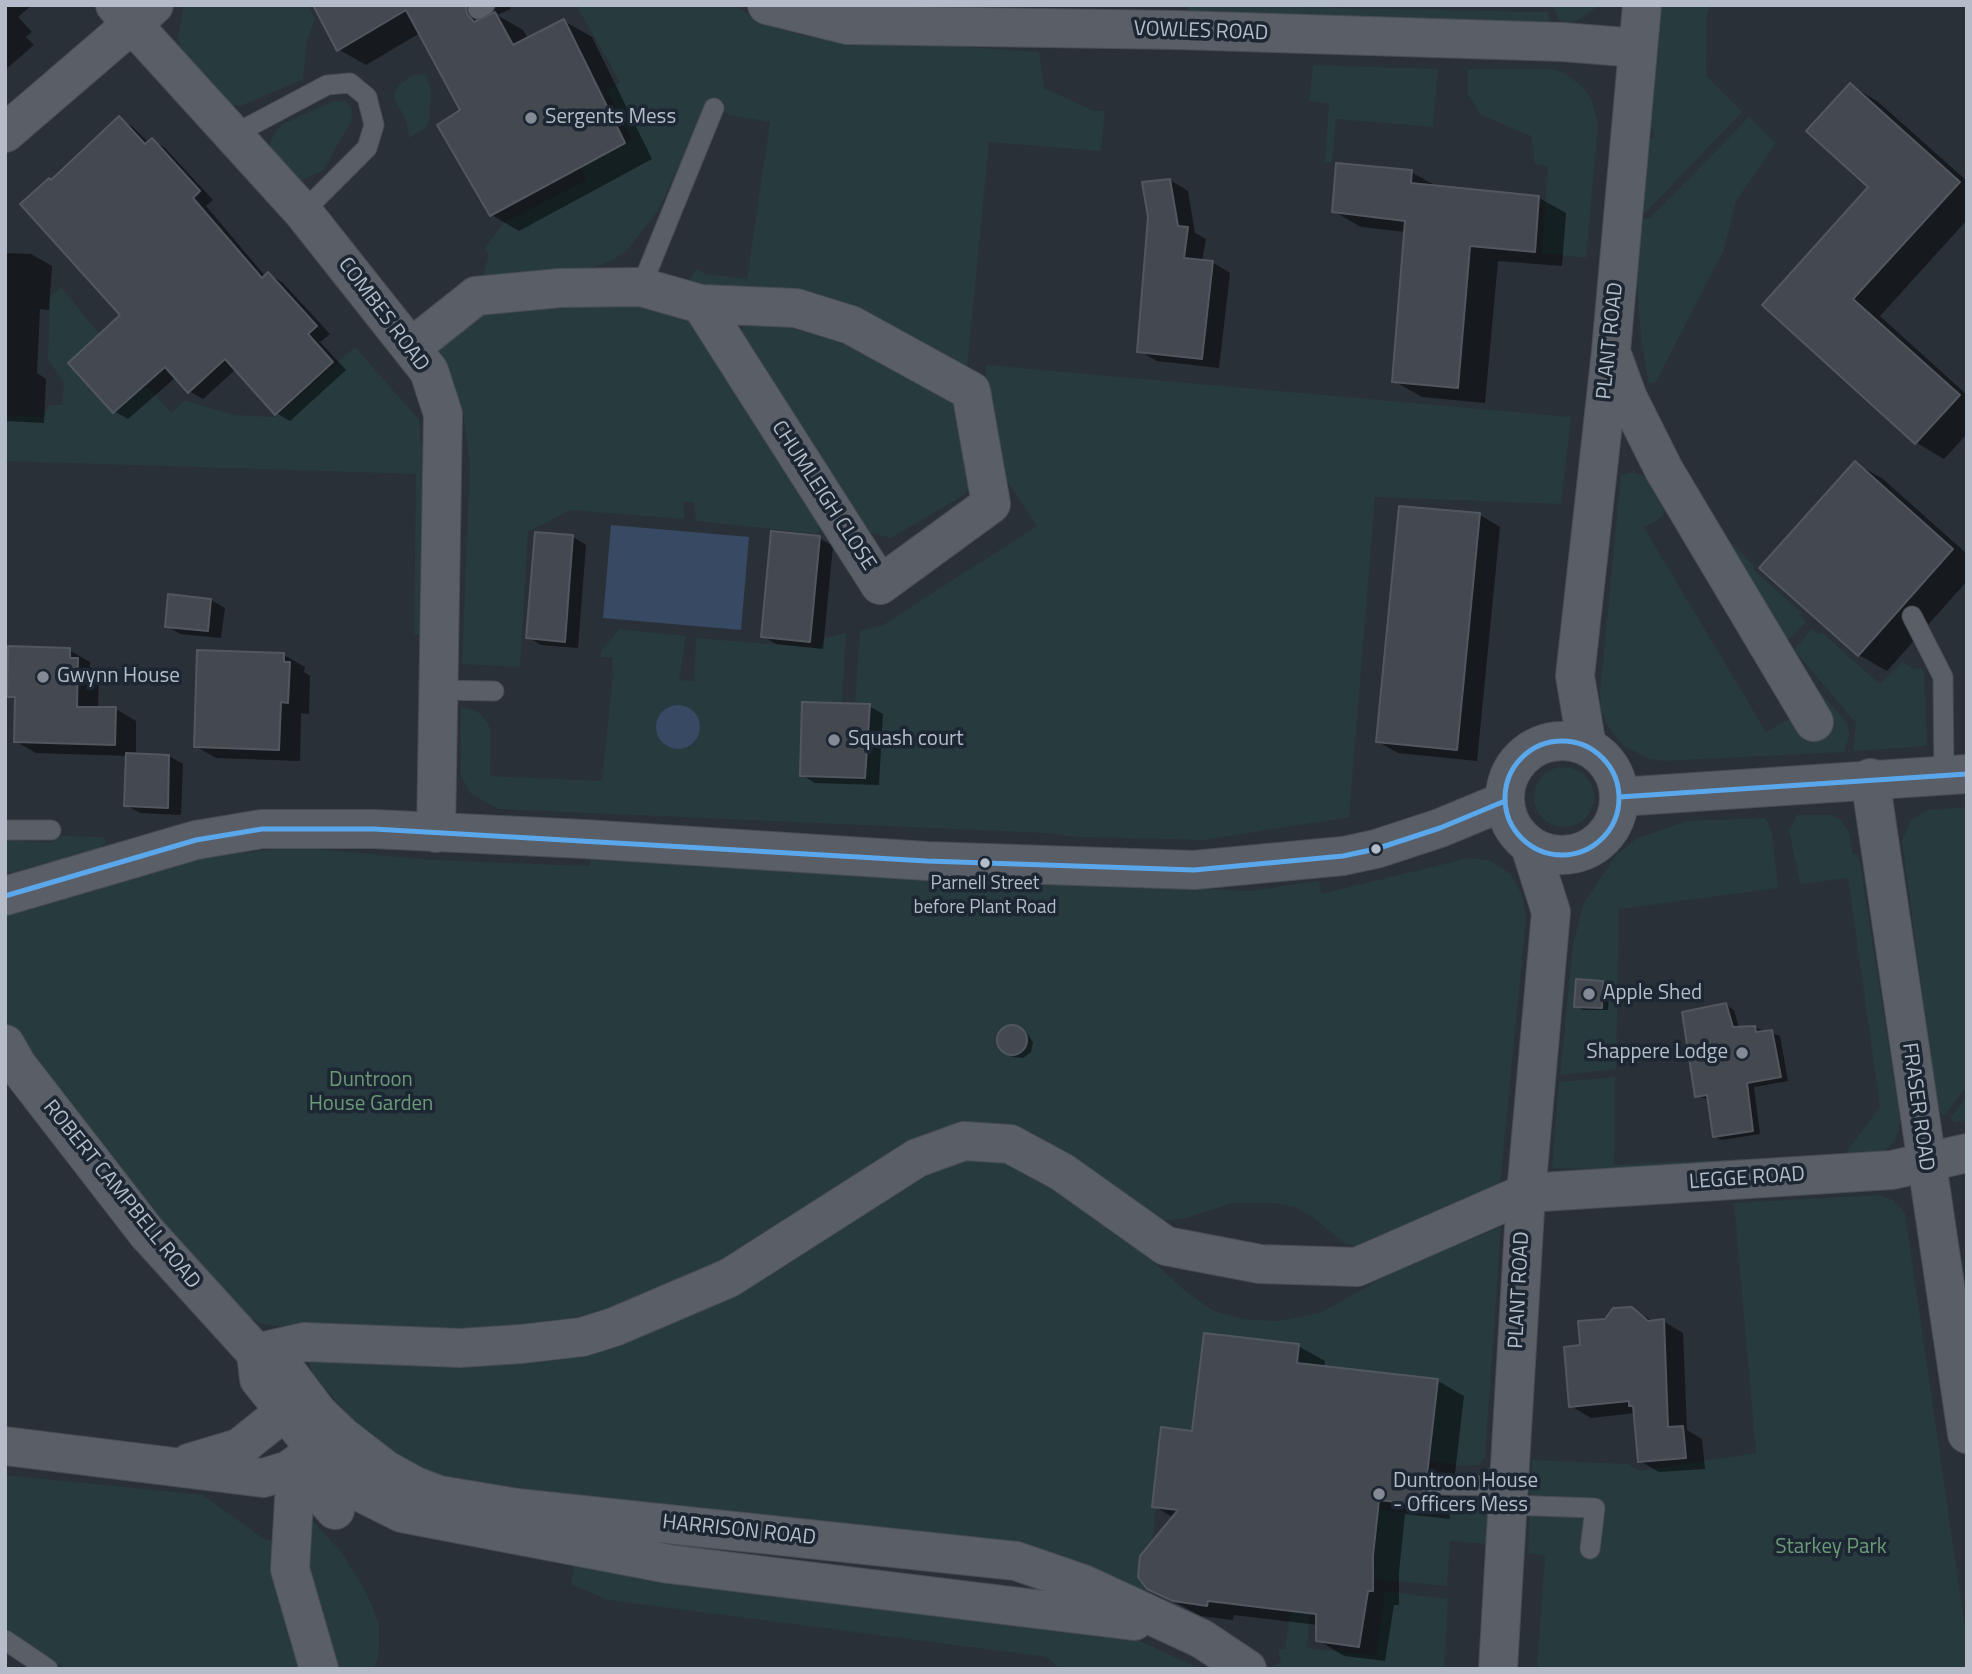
<!DOCTYPE html>
<style>
body{margin:0}
#map{position:relative;width:1972px;height:1674px;overflow:hidden;background:#2a3038;font-family:"Titillium Web",sans-serif}
canvas{display:block}
.frame{position:absolute;inset:0;border:7px solid #b4bcc9;pointer-events:none}
</style>
<div id="map">
<canvas width="1972" height="1674"></canvas>
<div class="frame"></div>
</div>
<script>
const context = document.querySelector('canvas').getContext('2d');
context.lineJoin = 'round';
function fill(path, color) { context.fillStyle = color; context.fill(path, 'evenodd'); }
const toPath = rows => new Path2D(rows.map(r => 'M' + r).join(''));
function trace(path, color, width, dash) { context.strokeStyle = color; context.lineWidth = width; context.lineCap = dash ? 'butt' : 'round'; context.setLineDash(dash || []); context.stroke(path); }
function write(font, color, halo, rows, align = 'center') {
  context.font = font + ' "Titillium Web",sans-serif'; context.lineWidth = 7; context.setLineDash([]); context.textBaseline = 'middle'; context.strokeStyle = halo; context.fillStyle = color; for (const [text, x, y, turn = 0] of rows) {
    context.save(); context.translate(x, y); context.rotate((+turn || 0) * Math.PI / 180); context.textAlign = isNaN(turn) ? turn : align; if (halo) context.strokeText(text, 0, 0); context.fillText(text, 0, 0); context.restore();
  }
}
fill(toPath([
 [184,5,308,5,315,20,307,41,303,79,240,106,224,103,182,55,178,37],
 [583,5,734,5,764,24,805,36,1039,52,1044,88,1094,111,1105,111,1101,151,989,142,967,368,696,285,690,279,697,269,706,274,747,279,770,122,729,115,709,100,658,211,626,251,612,261,569,275,482,279,489,255,485,248,504,223,586,180,581,167,632,140,607,90,620,82,578,8],
 [1188,5,1548,12,1550,20,1548,23,1188,14],
 [1553,5,1600,5,1576,21,1560,23],
 [1659,5,1710,5,1707,14,1706,76,1742,112,1646,212,1640,211,1647,140,1654,137,1654,131,1648,126],
 [1313,65,1438,69,1433,127,1336,119,1332,162,1325,162,1329,104,1309,101],
 [1468,69,1550,69,1563,72,1584,88,1592,101,1598,126,1586,258,1542,253,1548,166,1535,164,1531,136,1481,115,1468,94],
 [425,74,431,89,429,120,425,128,409,138,407,122,393,96,399,85,413,75],
 [333,101,346,102,351,108,352,120,322,171,300,181,268,150,271,140,281,125],
 [1749,117,1776,143,1736,201,1724,249,1656,382,1649,384,1641,337,1636,272,1641,220,1651,217],
 [61,287,142,387,149,388,171,413,185,400,233,415,275,417,355,347,419,420,424,473,420,634,414,634,416,474,5,461,5,416,44,417,49,405,62,405,64,382,48,360,50,297],
 [496,305,680,306,821,505,819,534,696,521,694,502,683,502,684,519,570,510,528,532,520,667,462,664,470,465,463,411,439,350,467,323],
 [755,317,855,338,962,395,969,488,964,495,891,538,868,532,737,338,745,322],
 [986,365,1571,417,1561,504,1375,497,1349,817,1205,840,1078,837,1045,833,498,809,470,793,461,775,461,707,478,712,488,723,491,734,490,776,602,781,613,674,612,657,601,657,602,650,619,629,686,636,679,680,694,681,696,638,820,648,825,638,846,633,842,703,802,703,800,775,865,778,870,704,855,703,860,631,883,625,1037,526,993,460,985,432],
 [1634,472,1645,477,1664,511,1663,516,1644,528,1766,732,1791,718,1797,665,1847,723,1849,734,1845,752,1663,761,1649,759,1623,745,1608,726,1601,710,1600,693,1621,475],
 [1729,540,1754,566,1753,569,1801,613,1799,615,1806,622,1788,641],
 [1812,628,1819,634,1821,632,1880,684,1903,662,1913,669,1921,668,1924,674,1927,746,1853,751,1856,723,1794,650],
 '1534 797a30 30 0 1 1 60 0a30 30 0 1 1-60 0Z',
 [1967,807,1967,1086,1945,1115,1938,1112,1902,841,1910,822,1917,816,1929,810],
 [1797,815,1830,815,1840,819,1849,833,1853,854,1859,855,1900,1118,1899,1129,1894,1142,1877,1156,1692,1166,1694,1161,1844,1155,1880,1107,1848,878,1800,884,1789,831],
 [1766,818,1772,833,1778,888,1619,909,1616,1069,1560,1075,1573,945,1583,905,1616,855,1636,839,1686,821],
 [54,836,104,837,106,843,99,848,5,874,5,840,51,843],
 [295,847,432,860,590,866,591,860,1250,891,1319,881,1321,894,1469,858,1489,860,1511,874,1522,895,1526,918,1499,1196,1363,1249,1343,1242,1313,1217,1296,1207,1275,1203,1233,1203,1183,1219,1164,1220,1149,1215,1009,1129,791,1226,630,1311,568,1328,344,1334,263,1324,249,1318,179,1242,53,1085,7,1021,5,916,201,858],
 [1615,1077,1614,1165,1686,1161,1687,1166,1614,1170,1552,1168,1559,1082],
 [1967,1097,1967,1120,1955,1122,1950,1118],
 [970,1154,1011,1160,1136,1246,1184,1290,1214,1311,1243,1319,1278,1321,1320,1313,1404,1266,1501,1227,1485,1457,1479,1465,1462,1466,1429,1460,1438,1379,1192,1431,1162,1427,1152,1507,1156,1508,1152,1542,1140,1556,1138,1576,1149,1593,1107,1576,448,1480,413,1467,355,1422,313,1375,308,1358,502,1357],
 [1878,1195,1893,1200,1905,1213,1967,1642,1967,1669,1537,1669,1545,1556,1528,1553,1532,1460,1629,1464,1638,1471,1756,1453,1734,1203],
 [5,1475,203,1495,264,1539,282,1543,312,1669,67,1669,41,1655,5,1627],
 [1438,1506,1491,1507,1489,1544,1450,1541,1447,1586,1373,1579,1378,1509,1435,1516],
 [310,1518,342,1553,367,1594,379,1624,379,1655,374,1669,335,1669,304,1588],
 [575,1560,1121,1632,1200,1669,1060,1669,1047,1657,608,1600,571,1584],
 [1295,1587,1312,1590,1307,1648,1376,1656,1385,1591,1448,1599,1444,1669,1276,1669,1274,1666,1281,1661,1278,1649,1285,1649]
]), '#273a3e');
fill(toPath([
 [611,525,749,537,741,630,603,618],
 '656 727a22 22 0 1 1 44 0a22 22 0 1 1-44 0Z'
]), '#384963');
fill(toPath([
 [5,5,32,5,18,17,32,32,26,37,34,45,5,70],
 [315,5,509,5,511,9,497,15,523,30,528,39,564,21,592,37,652,159,519,231,492,215,462,111,420,33,366,65,338,49],
 [1850,85,1877,101,1967,181,1967,220,1880,316,1967,395,1967,434,1944,459,1917,443,1764,305,1871,187],
 [119,119,133,127,149,143,152,140,165,148,213,200,206,206,266,277,269,275,282,282,330,334,320,342,346,370,290,421,276,413,236,369,203,399,189,391,176,377,128,419,114,411,123,316,52,182],
 [1411,172,1438,187,1539,198,1566,213,1562,266,1498,261,1485,403,1422,397,1394,381,1406,232,1361,227,1333,211],
 [1170,180,1188,191,1195,233,1206,239,1202,261,1212,262,1230,273,1219,368,1157,361,1139,351],
 [5,253,31,254,52,266,49,310,40,309,37,373,46,379,44,423,5,421],
 [1855,463,1883,479,1967,554,1967,581,1887,671,1859,655,1762,568],
 [1480,515,1500,527,1477,761,1398,753,1377,741],
 [573,537,586,545,578,648,541,645,528,637],
 [819,538,833,546,823,649,776,644,763,636],
 [169,596,211,600,225,608,221,638,180,634,167,626],
 [69,650,90,662,90,667,99,672,98,709,116,709,136,721,136,755,169,756,183,764,181,815,140,813,126,805,128,756,36,753,15,741,16,700,9,696],
 [284,655,305,667,304,672,310,676,309,714,301,713,300,761,216,758,195,746],
 [869,706,883,714,879,785,815,783,802,775],
 [1577,981,1603,982,1609,986,1608,1010,1583,1010,1576,1006],
 [1726,1005,1734,1010,1739,1028,1754,1027,1780,1036,1788,1081,1754,1087,1760,1134,1722,1140,1714,1136,1709,1100,1697,1096],
 [1008,1027,1026,1032,1033,1042,1031,1052,1023,1058,1013,1057,999,1045,1000,1033],
 [1631,1308,1654,1322,1663,1321,1683,1333,1687,1430,1702,1439,1705,1469,1659,1472,1640,1461,1635,1413,1591,1418,1571,1406,1582,1346,1605,1320],
 [1298,1346,1325,1361,1324,1368,1438,1381,1464,1396,1453,1490,1448,1500,1450,1519,1405,1514,1399,1572,1399,1605,1394,1605,1385,1661,1344,1656,1318,1640,1318,1625,1234,1615,1233,1620,1201,1616,1148,1588,1174,1518,1154,1506,1194,1433]
]), '#0007');
const building = toPath([
 [313,5,466,5,467,14,474,22,495,12,513,45,564,19,625,143,490,216,437,125,460,110,406,10,337,51,313,5],
 [1850,83,1960,182,1853,299,1960,395,1915,444,1762,305,1868,187,1806,131,1850,83],
 [119,116,145,144,152,138,200,191,193,198,243,256,262,278,268,272,317,326,308,334,333,362,275,415,225,359,188,393,165,367,113,413,68,363,120,315,20,204,49,178,51,180,119,116],
 [1336,163,1412,170,1411,183,1539,196,1535,252,1470,246,1458,388,1392,382,1405,221,1332,212,1336,163],
 [1170,179,1178,226,1188,227,1184,258,1213,261,1202,359,1137,352,1148,217,1142,182,1170,179],
 [1855,461,1953,549,1858,656,1759,568,1855,461],
 [1399,506,1480,513,1457,750,1376,742,1399,506],
 [771,531,820,536,810,642,761,637,771,531],
 [535,532,573,535,565,642,526,638,535,532],
 [168,594,211,599,208,631,165,627,168,594],
 [8,646,70,648,70,658,78,658,77,707,116,707,115,745,14,742,15,697,7,697,8,646],
 [197,650,284,653,284,662,290,662,288,703,281,702,279,750,194,747,197,650],
 [802,702,870,704,865,778,800,776,802,702],
 [126,753,169,755,168,808,124,806,126,753],
 [1576,979,1603,981,1602,1008,1574,1007,1576,979],
 [1726,1003,1733,1027,1755,1026,1756,1032,1772,1030,1781,1077,1747,1083,1753,1131,1713,1137,1707,1095,1695,1097,1682,1012,1726,1003],
 '997 1040a15 15 0 1 1 30 0a15 15 0 1 1-30 0Z',
 [1632,1307,1648,1321,1664,1319,1668,1427,1683,1426,1686,1458,1638,1462,1633,1406,1629,1406,1629,1401,1569,1407,1564,1347,1580,1345,1578,1321,1605,1319,1613,1308,1632,1307],
 [1204,1333,1299,1344,1297,1363,1438,1379,1427,1475,1422,1484,1425,1493,1424,1505,1379,1500,1373,1556,1373,1591,1368,1591,1359,1647,1316,1641,1316,1614,1208,1601,1207,1606,1173,1601,1147,1589,1138,1577,1140,1556,1178,1510,1152,1507,1161,1427,1192,1431,1204,1333]
]);
fill(building, '#444950');
trace(building, '#52575f', 2);
const service = toPath([
 [478,9,485,5],
 [233,135,327,85,350,83,367,97,374,125,367,148,303,212],
 [641,287,714,108],
 [1912,616,1943,677,1944,775],
 [439,690,494,691],
 [5,830,51,830],
 [1434,1485,1508,1486],
 [1507,1505,1595,1508,1590,1549],
 [5,1640,48,1669]
]);
const minor = toPath([
 [115,5,303,212,429,371,443,414,436,833],
 [767,5,848,25,1177,30,1562,42,1638,48],
 [5,133,154,5],
 [412,347,476,296,560,288,641,287,701,304,796,308,851,325,971,391,991,504,880,585,701,304],
 [1613,357,1628,398,1664,470,1814,722],
 '1505 798a57 57 0 1 1 114 0a57 57 0 1 1-114 0Z',
 [1587,747,1575,676,1611,351,1642,5],
 [1870,778,1967,1434],
 [1619,797,1967,774],
 [5,896,196,840,262,829,374,829,584,839,927,861,1194,870,1343,856,1376,849,1440,828,1505,801],
 [5,1044,17,1065,147,1233,256,1353,270,1358,287,1372,318,1413,342,1436,386,1470,415,1486,439,1495,517,1508,1016,1561,1083,1584,1202,1639,1247,1669],
 [256,1353,304,1342,460,1348,521,1344,582,1337,614,1327,729,1278,917,1158,964,1141,1010,1144,1062,1172,1166,1246,1260,1264,1357,1267,1526,1193,1892,1170,1967,1153],
 [256,1353,259,1379,326,1462,358,1491,402,1513,669,1564,1134,1621],
 [5,1446,263,1478,289,1470,316,1450,318,1424],
 [189,1463,239,1448,284,1412],
 [296,1466,290,1569,319,1669],
 [296,1466,335,1510],
 [1498,1669,1526,1193,1551,912,1530,846]
]);
trace(service, '#484c53', 21);
trace(minor, '#484c53', 40);
trace(service, '#5a5e66', 19);
trace(minor, '#5a5e66', 38);
trace(toPath([
 '1505 798a57 57 0 1 1 114 0a57 57 0 1 1-114 0Z',
 [1619,797,1967,774],
 [5,896,196,840,262,829,374,829,927,861,1194,870,1343,856,1376,849,1440,828,1505,801]
]), '#5aa8eb', 5);
for (const [x, y, r, color] of [
 [531,118,7,"#848b96"],
 [43,677,7,"#848b96"],
 [834,740,7,"#848b96"],
 [1376,849,6,"#b4bcc9"],
 [985,863,6,"#b4bcc9"],
 [1589,994,7,"#848b96"],
 [1742,1053,7,"#848b96"],
 [1379,1494,7,"#848b96"]
]) { const dot = new Path2D(); dot.arc(x, y, r, 0, 2 * Math.PI); context.fillStyle = color; context.fill(dot); trace(dot, '#1d2633', 2.5); }
write('19px', '#b4bcc9', '#1d2633', [
 ["Parnell Street",985,884],
 ["before Plant Road",985,908]
]);
write('21px', '#b4bcc9', '#1d2633', [
 ["VOWLES ROAD",1201,32,2],
 ["COMBES ROAD",383,315,53],
 ["PLANT ROAD",1611,341,-84],
 ["CHUMLEIGH CLOSE",823,496,57],
 ["FRASER ROAD",1917,1107,82],
 ["LEGGE ROAD",1747,1179,-4],
 ["ROBERT CAMPBELL ROAD",121,1195,51],
 ["PLANT ROAD",1520,1290,-87],
 ["HARRISON ROAD",739,1531,6]
]);
write('21px', '#b4bcc9', '#1d2633', [
 ["Sergents Mess",545,118],
 ["Gwynn House",57,677],
 ["Squash court",848,740],
 ["Apple Shed",1603,994],
 ["Shappere Lodge",1728,1053,"right"],
 ["Duntroon House",1393,1482],
 ["- Officers Mess",1393,1506]
], 'left');
write('21px', '#6b9a76', '#1d2633', [
 ["Duntroon",371,1081],
 ["House Garden",371,1105],
 ["Starkey Park",1831,1548]
]);
</script>
